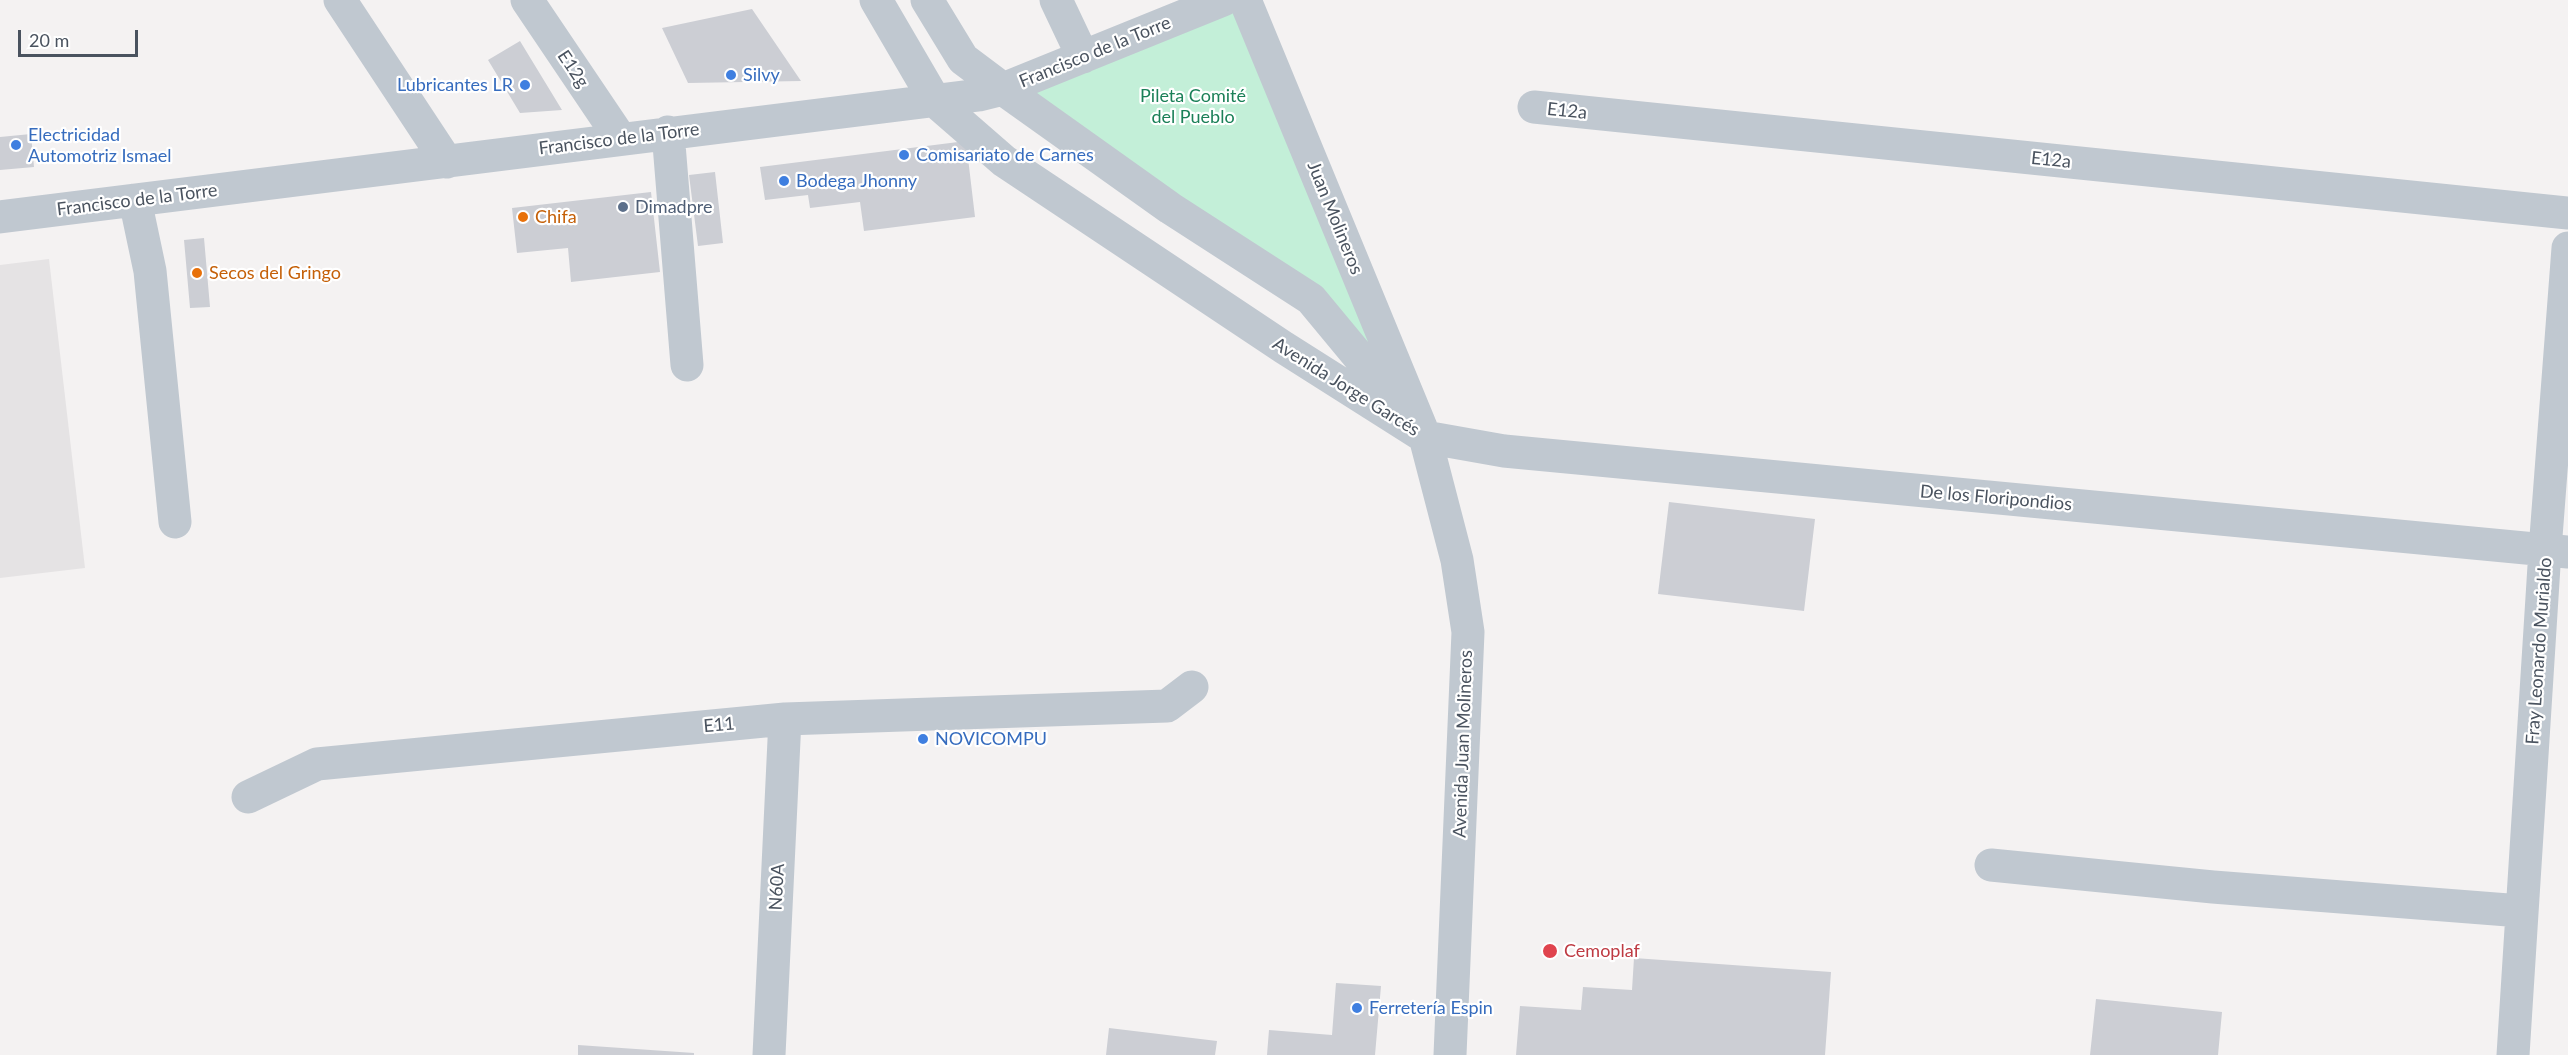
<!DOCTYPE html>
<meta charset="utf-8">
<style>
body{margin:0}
#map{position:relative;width:2568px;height:1055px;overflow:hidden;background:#f4f2f2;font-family:Lato,sans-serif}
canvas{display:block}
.scale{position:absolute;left:18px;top:30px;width:120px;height:27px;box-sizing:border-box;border:3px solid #4a535f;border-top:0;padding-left:8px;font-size:18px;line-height:21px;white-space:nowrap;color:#4a535f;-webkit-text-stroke:4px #fff;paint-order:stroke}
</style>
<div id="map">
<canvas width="2568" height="1055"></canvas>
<div class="scale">20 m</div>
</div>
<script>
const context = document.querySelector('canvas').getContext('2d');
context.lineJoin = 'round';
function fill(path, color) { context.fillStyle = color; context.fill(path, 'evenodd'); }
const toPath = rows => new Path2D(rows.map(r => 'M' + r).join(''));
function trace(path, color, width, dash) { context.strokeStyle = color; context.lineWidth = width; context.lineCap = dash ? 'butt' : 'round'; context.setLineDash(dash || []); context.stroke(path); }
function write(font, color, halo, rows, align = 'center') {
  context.font = font + ' Lato,sans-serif'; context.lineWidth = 4.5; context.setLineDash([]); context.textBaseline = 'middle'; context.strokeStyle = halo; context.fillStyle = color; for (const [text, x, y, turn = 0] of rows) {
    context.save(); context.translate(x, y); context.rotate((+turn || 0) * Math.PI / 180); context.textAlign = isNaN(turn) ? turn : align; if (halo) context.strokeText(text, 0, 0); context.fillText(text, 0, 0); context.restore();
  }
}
fill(toPath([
 [49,259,85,568,0,578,0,265]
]), '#e5e3e4');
fill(toPath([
 [1245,0,1405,396,1324,291,1003,89]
]), '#c3efd8');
fill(toPath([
 [752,9,801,81,688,83,662,28],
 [520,41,562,110,520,113,488,60],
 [31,134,34,167,0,170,0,137],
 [966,141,975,217,864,231,860,202,810,208,808,195,765,200,760,167],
 [715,172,723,243,698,246,689,175],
 [651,192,660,272,571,282,568,248,517,253,512,208],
 [204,238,210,307,190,308,184,240],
 [1669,502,1815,519,1804,611,1658,594],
 [1634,958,1831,972,1825,1055,1516,1055,1520,1006,1581,1010,1583,987,1632,990],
 [1336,983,1381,986,1375,1055,1267,1055,1269,1030,1332,1035],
 [2096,999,2222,1012,2218,1055,2090,1055],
 [1109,1028,1217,1041,1215,1055,1106,1055],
 [578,1045,694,1053,694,1055,578,1055]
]), '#ccced4');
trace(toPath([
 [340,0,447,162],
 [527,0,620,138],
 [876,0,935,101,1004,161,1283,347,1425,437,1504,451,2568,552],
 [927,0,963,59,1003,89,1170,208,1311,299,1403,410],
 [1056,0,1083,57],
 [1245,0,1425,437,1457,560,1468,632,1450,1055],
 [1534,107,2568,213],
 [668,132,687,365],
 [135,200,150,271,175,522],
 [0,217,979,95,1003,89,1223,0],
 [248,797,317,764,785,719,1167,706,1192,687],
 [1991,865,2213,887,2521,911],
 [769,1055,785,719],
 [2513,1055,2545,550,2568,248]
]), '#c0c8d0', 33);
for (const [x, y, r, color] of [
 [731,75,6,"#3f7fe0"],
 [525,85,6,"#3f7fe0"],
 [16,145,6,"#3f7fe0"],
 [904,155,6,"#3f7fe0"],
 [784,181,6,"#3f7fe0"],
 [623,207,6,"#5c6f8a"],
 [523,217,6,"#e8710a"],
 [197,273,6,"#e8710a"],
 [923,739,6,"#3f7fe0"],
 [1550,951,8,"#e0444e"],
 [1357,1008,6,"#3f7fe0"]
]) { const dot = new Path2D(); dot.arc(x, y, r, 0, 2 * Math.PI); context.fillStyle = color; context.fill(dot); trace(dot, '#fff', 2); }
write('18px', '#4a535f', '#fff', [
 ["Francisco de la Torre",1095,52,-22],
 ["E12g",573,69,56],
 ["E12a",1567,111,6],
 ["Francisco de la Torre",619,139,-7],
 ["E12a",2051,160,6],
 ["Francisco de la Torre",137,200,-7],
 ["Juan Molineros",1335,218,68],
 ["Avenida Jorge Garcés",1346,387,32],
 ["De los Floripondios",1996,498,5],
 ["Fray Leonardo Murialdo",2539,651,-86],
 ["E11",719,725,-5],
 ["Avenida Juan Molineros",1463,744,-88],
 ["N60A",777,887,-87]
]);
write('18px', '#366cbe', '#fff', [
 ["Silvy",743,75],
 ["Lubricantes LR",513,85,"right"],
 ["Electricidad",28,135],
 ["Automotriz Ismael",28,156],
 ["Comisariato de Carnes",916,155],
 ["Bodega Jhonny",796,181],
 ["NOVICOMPU",935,739],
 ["Ferretería Espin",1369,1008]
], 'left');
write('18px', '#1b8058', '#fff', [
 ["Pileta Comité",1193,96],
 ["del Pueblo",1193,117]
]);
write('18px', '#4e5e75', '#fff', [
 ["Dimadpre",635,207]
], 'left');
write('18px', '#c56008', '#fff', [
 ["Chifa",535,217],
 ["Secos del Gringo",209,273]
], 'left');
write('18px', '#be3a42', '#fff', [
 ["Cemoplaf",1564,951]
], 'left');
</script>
